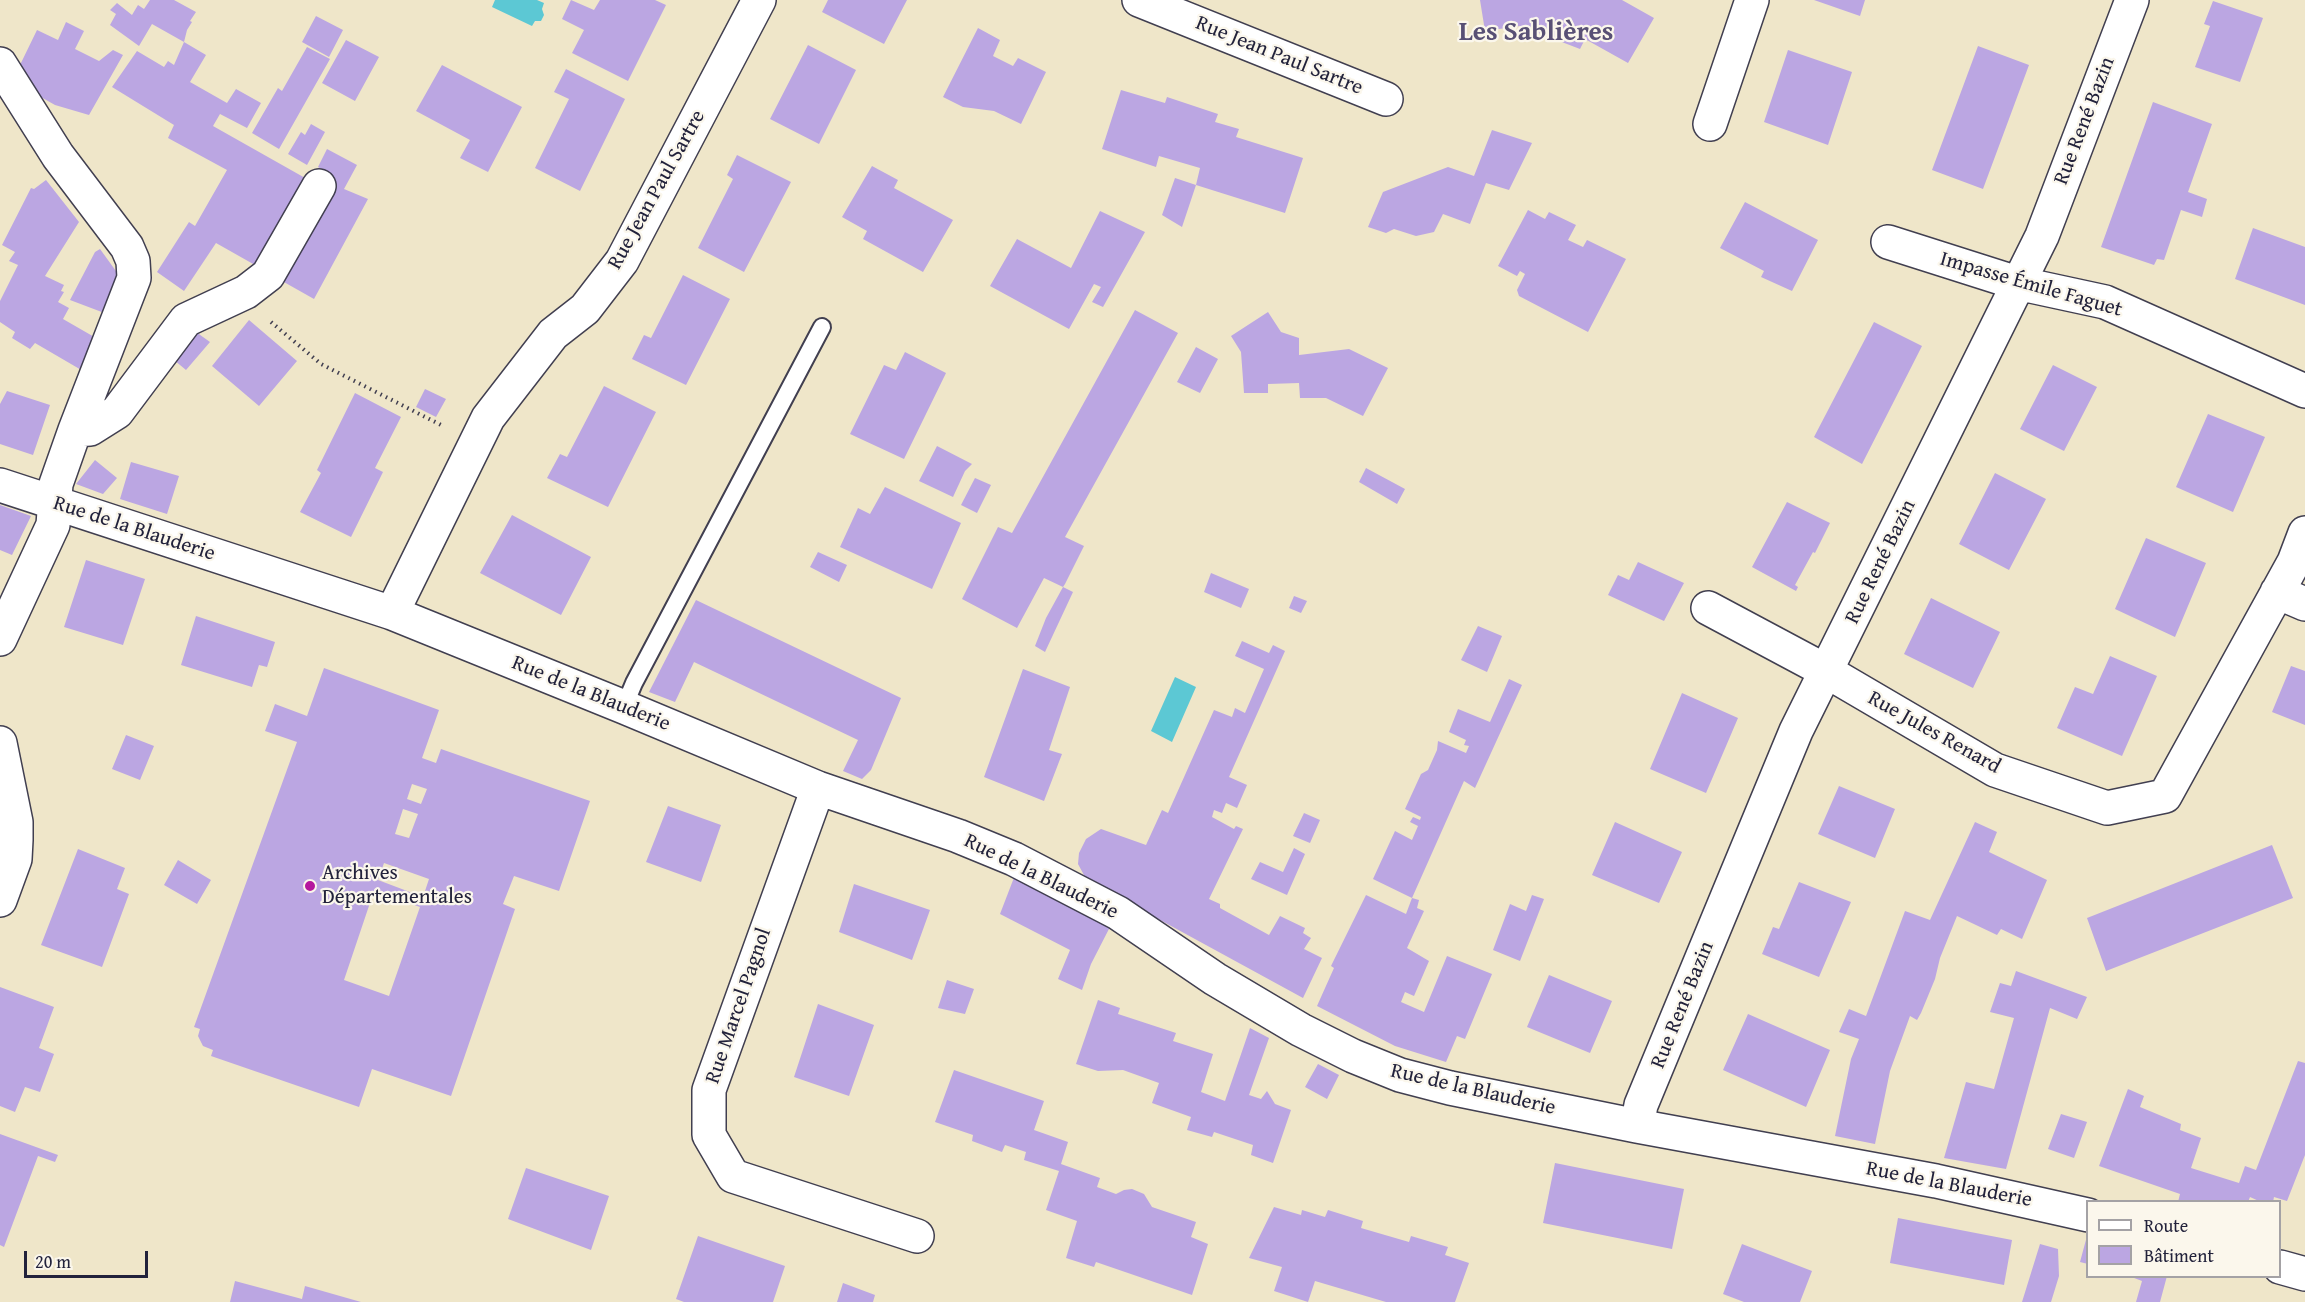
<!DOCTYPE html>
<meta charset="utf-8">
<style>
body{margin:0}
#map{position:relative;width:2305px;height:1302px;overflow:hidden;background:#efe6c9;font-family:"Gentium Book Plus",serif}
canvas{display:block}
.legend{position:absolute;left:2086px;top:1200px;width:195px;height:78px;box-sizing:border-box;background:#fbf7ec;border:2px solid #a4a2a5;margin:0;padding:8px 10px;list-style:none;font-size:18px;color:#22223b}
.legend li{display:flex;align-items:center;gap:12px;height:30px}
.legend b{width:30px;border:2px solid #a4a2a5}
.scale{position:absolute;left:24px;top:1251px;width:124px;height:27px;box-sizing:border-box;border:3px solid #22223b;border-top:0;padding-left:8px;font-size:18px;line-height:21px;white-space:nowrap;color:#22223b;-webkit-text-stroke:4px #fbf7ec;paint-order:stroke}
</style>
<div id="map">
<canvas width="2305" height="1302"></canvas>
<ul class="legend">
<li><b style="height:8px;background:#fff"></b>Route</li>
<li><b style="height:16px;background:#bba6e2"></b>Bâtiment</li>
</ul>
<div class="scale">20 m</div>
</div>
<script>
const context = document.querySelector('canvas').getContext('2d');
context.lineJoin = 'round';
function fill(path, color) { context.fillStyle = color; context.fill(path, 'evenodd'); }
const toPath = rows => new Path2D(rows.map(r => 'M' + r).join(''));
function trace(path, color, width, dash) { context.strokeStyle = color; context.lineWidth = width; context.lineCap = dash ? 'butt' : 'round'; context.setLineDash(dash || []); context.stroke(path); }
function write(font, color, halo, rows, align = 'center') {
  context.font = font + ' "Gentium Book Plus",serif'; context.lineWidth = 4.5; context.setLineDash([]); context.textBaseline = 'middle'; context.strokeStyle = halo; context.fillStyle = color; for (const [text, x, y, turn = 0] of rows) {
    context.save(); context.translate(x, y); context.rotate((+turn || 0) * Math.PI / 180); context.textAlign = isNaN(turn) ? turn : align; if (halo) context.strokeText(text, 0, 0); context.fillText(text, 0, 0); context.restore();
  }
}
fill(toPath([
 [495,0,537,0,544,3,542,9,544,15,541,21,535,21,532,26,492,7],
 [1175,677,1196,687,1172,742,1151,731]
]), '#5cc8d4');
fill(toPath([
 [150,0,174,0,196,12,190,21,192,22,187,30,184,42,152,24,139,46,110,25,116,14,110,10,117,3,132,15,138,5,144,9],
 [571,0,594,10,600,0,655,0,666,5,628,81,572,53,584,30,562,19],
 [828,0,907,0,884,44,822,12],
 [1480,0,1622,0,1654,18,1628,63,1585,39,1580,49,1520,26,1485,31],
 [1814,0,1865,0,1860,16],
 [2213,1,2263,18,2240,82,2195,67,2210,26,2204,24],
 [316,16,343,30,329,57,302,42],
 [66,22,84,31,75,49,99,61,113,50,123,55,89,115,55,105,32,92,35,87,20,65,37,30,58,40],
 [978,28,1000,40,993,56,1013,66,1018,58,1046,72,1021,124,994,111,963,107,943,97],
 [346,40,379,57,355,101,322,83],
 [184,42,206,55,190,82,227,103,236,89,261,103,247,128,220,114,213,126,314,183,294,215,285,211,273,231,281,236,262,269,216,243,184,291,157,272,189,222,195,226,227,170,168,138,174,125,112,87,137,51,164,67,168,61,174,65],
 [808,45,856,70,819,144,770,119],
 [1978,46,2029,65,1983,189,1932,170],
 [307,47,330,59,279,149,252,133,278,88,282,91],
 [1788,50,1852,72,1828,145,1764,122],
 [442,65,522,107,488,172,460,158,470,140,416,111],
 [566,69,625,99,580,191,535,168,569,99,554,92],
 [1121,90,1165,103,1167,97,1218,114,1215,122,1239,129,1236,137,1303,158,1285,213,1196,185,1200,168,1159,156,1156,167,1102,149],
 [2153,102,2212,124,2188,192,2207,199,2202,217,2181,210,2164,260,2157,259,2154,265,2101,247],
 [311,124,325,132,307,165,288,154,301,132,305,135],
 [1492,130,1532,143,1509,190,1486,183,1470,224,1443,214,1434,232,1416,236,1394,229,1386,233,1368,227,1383,192,1448,167,1474,176],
 [327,149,357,165,344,189,368,199,314,299,275,277,333,176,318,167],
 [737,155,791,182,744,272,698,248,733,179,727,175],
 [872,166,898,180,894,188,953,220,923,272,863,239,867,231,842,217],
 [1175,178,1196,185,1182,227,1162,215],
 [46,180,79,222,45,276,64,285,61,291,64,292,58,302,69,308,63,319,96,338,83,371,35,343,30,349,12,338,15,332,0,322,0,301,18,265,9,261,15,252,2,245,31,188,34,189],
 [1745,202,1818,240,1792,291,1761,277,1764,271,1720,248],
 [1528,210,1545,219,1549,212,1576,225,1568,240,1583,247,1587,240,1626,259,1588,332,1519,296,1517,290,1525,274,1520,271,1517,276,1498,266],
 [1100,211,1145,232,1103,307,1092,302,1101,287,1094,284,1069,329,990,286,1017,239,1071,268],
 [2253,228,2305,247,2305,305,2235,279],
 [100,249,121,278,107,314,70,300,95,252],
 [683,275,730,299,686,385,632,359,644,335,651,338],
 [1135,310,1178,333,1065,537,1084,546,1065,584,1063,587,1044,578,1017,628,962,599,998,527,1012,533],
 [1268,312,1281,332,1299,338,1299,355,1349,349,1388,368,1363,416,1326,398,1300,398,1299,383,1268,384,1268,393,1244,393,1241,352,1231,336],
 [249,320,297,361,259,406,212,366],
 [1874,322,1922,346,1862,464,1814,437],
 [196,332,210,342,186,370,174,360],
 [1196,347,1218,359,1200,393,1177,382],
 [905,352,946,373,904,459,850,434,884,365,896,370],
 [2053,365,2097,387,2064,451,2020,429],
 [604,386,656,412,608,507,547,478,560,454,567,457],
 [425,389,446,399,436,417,416,407],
 [7,391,50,405,33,455,0,444,0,404],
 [355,393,401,417,375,468,383,472,351,537,300,512,321,473,317,470],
 [2208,414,2265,437,2233,512,2176,487],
 [937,446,972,464,965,471,953,497,919,481],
 [95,460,117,478,103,494,76,484],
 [131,462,179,476,167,514,120,499],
 [1366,468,1405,489,1397,504,1359,482],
 [1995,473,2046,499,2009,570,1959,544],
 [975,478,991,485,977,513,961,505],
 [885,487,961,523,932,589,840,547,858,508,870,514],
 [1787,502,1830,523,1815,553,1813,552,1795,585,1798,587,1796,591,1752,567],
 [0,505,31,516,12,555,0,550],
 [512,515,591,557,561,615,480,573],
 [2146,538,2206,563,2175,637,2115,609],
 [818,552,847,565,839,582,810,567],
 [86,560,145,579,123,645,64,627],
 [1638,562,1684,583,1664,621,1608,595,1618,575,1629,580],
 [1211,573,1249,589,1241,608,1204,592],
 [1063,587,1073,592,1045,652,1035,646,1046,618],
 [1294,596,1307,601,1301,613,1289,608],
 [1931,598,2000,632,1973,688,1904,654],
 [696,600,901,698,871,770,862,779,843,771,858,740,694,662,675,702,649,692],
 [196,616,275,642,267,667,259,665,252,687,181,665],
 [1478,626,1502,636,1487,672,1461,660],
 [1242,641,1269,653,1273,645,1285,651,1229,777,1247,785,1237,808,1226,803,1222,813,1214,810,1212,817,1234,829,1236,826,1243,829,1209,899,1220,904,1220,908,1269,935,1280,916,1305,928,1303,933,1311,938,1304,949,1322,958,1303,998,1118,897,1085,877,1078,864,1079,853,1086,839,1101,829,1146,845,1162,810,1168,813,1214,710,1232,717,1235,708,1245,713,1264,669,1235,656],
 [2110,656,2157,676,2122,756,2057,728,2075,687,2093,694],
 [2291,666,2305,671,2305,725,2272,712],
 [324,668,439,710,422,758,436,763,441,749,590,801,559,891,514,876,503,904,515,909,451,1096,372,1069,359,1107,211,1056,213,1050,203,1046,198,1036,200,1029,194,1027,297,742,265,731,275,704,307,716],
 [412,784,427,789,421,804,407,799],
 [403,809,418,814,409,838,395,834],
 [384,863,429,879,423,897,378,880],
 [374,891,420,907,389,996,344,980],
 [1023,669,1070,687,1049,750,1062,754,1044,801,984,777],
 [1509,679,1522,685,1475,788,1464,781,1412,898,1373,879,1395,831,1412,840,1418,826,1410,822,1413,817,1420,820,1421,817,1405,809,1421,774,1428,770,1437,750,1438,741,1466,753,1469,746,1464,745,1466,740,1449,732,1458,709,1490,722],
 [1682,693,1738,718,1706,793,1650,769],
 [126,735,154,746,140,780,112,769],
 [1839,786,1895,809,1875,858,1818,834],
 [668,806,721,825,701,882,646,862],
 [1304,813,1320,820,1310,843,1293,836],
 [1615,822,1682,852,1659,903,1592,875],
 [1975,822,1997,832,1989,852,2047,880,2022,939,2001,929,1997,935,1957,916,1940,958,1935,979,1921,1013,1917,1020,1910,1016,1890,1071,1875,1144,1835,1136,1851,1059,1859,1039,1839,1032,1849,1009,1866,1016,1905,911,1930,920],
 [2272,845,2293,898,2106,971,2087,918],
 [1294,848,1305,854,1287,895,1251,879,1260,862,1283,872],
 [78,849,125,868,117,889,129,894,102,967,41,945],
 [178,860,211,880,197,904,164,885],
 [1015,875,1111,925,1091,964,1082,990,1058,979,1070,950,1000,914],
 [1799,882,1851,902,1819,977,1762,954,1773,927,1779,929],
 [854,884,930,910,912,960,839,932],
 [1366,895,1406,914,1412,898,1419,900,1417,908,1424,911,1407,948,1429,961,1414,996,1405,992,1401,1002,1424,1012,1447,956,1492,974,1465,1039,1457,1036,1446,1062,1395,1046,1317,1006,1334,968,1331,966],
 [1532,895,1544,899,1520,961,1493,950,1510,904,1526,911],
 [2016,971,2087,997,2077,1019,2050,1008,2006,1169,1944,1158,1966,1082,1994,1089,2014,1018,1990,1012,2000,983,2011,986],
 [1549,975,1612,1001,1590,1053,1527,1027],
 [947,980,974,989,965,1014,938,1008],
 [0,987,54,1007,39,1048,54,1054,40,1092,25,1087,15,1112,0,1106],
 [1098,1000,1120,1008,1118,1014,1176,1033,1173,1041,1213,1054,1201,1092,1225,1101,1250,1028,1269,1038,1249,1095,1261,1099,1267,1091,1275,1104,1291,1110,1273,1163,1251,1155,1253,1145,1214,1132,1212,1137,1187,1130,1191,1117,1152,1103,1159,1083,1123,1070,1098,1071,1076,1064],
 [818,1004,874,1025,849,1096,794,1077],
 [1748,1014,1830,1050,1806,1107,1723,1070],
 [2298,1061,2305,1063,2305,1155,2287,1201,2274,1197,2273,1202,2261,1202,2250,1197,2248,1202,2178,1202,2180,1194,2099,1166,2128,1089,2144,1096,2140,1107,2181,1124,2180,1130,2201,1138,2191,1168,2239,1183,2245,1166,2256,1170],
 [1318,1064,1339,1075,1327,1099,1305,1087],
 [954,1070,1044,1101,1034,1130,1068,1142,1061,1164,1100,1178,1097,1187,1116,1194,1124,1190,1132,1189,1144,1194,1152,1207,1196,1222,1191,1237,1208,1244,1192,1295,1096,1262,1094,1267,1066,1258,1077,1221,1046,1210,1059,1171,1024,1160,1026,1152,1005,1145,1002,1152,972,1141,973,1135,935,1122],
 [2061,1114,2087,1122,2074,1158,2048,1149],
 [0,1134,58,1155,55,1162,38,1156,4,1247,0,1245],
 [1555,1163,1684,1189,1672,1249,1543,1223],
 [526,1168,609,1196,591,1250,508,1219],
 [1274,1207,1301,1215,1302,1210,1325,1217,1328,1210,1363,1221,1361,1228,1409,1242,1411,1236,1448,1247,1445,1255,1469,1263,1455,1302,1386,1302,1315,1281,1308,1302,1274,1291,1282,1267,1249,1258],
 [1898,1218,2012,1240,2004,1285,1890,1263],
 [698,1236,785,1266,773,1302,684,1302,676,1299],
 [2087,1236,2088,1236,2088,1264,2080,1262],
 [1742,1244,1812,1271,1800,1302,1744,1302,1723,1294],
 [2040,1244,2058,1249,2059,1276,2051,1302,2022,1302],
 [2129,1276,2167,1276,2160,1302,2136,1302,2142,1281],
 [235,1281,302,1299,305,1286,361,1302,230,1302],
 [843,1283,875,1295,873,1302,837,1302]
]), '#bba6e2');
const lane = toPath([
 [624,707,634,683,822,327]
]);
const street = toPath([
 [1139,0,1386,99],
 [0,64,58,156,127,247,133,261,134,278,75,430,56,484,53,525,0,639],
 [1710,124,1752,0],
 [1888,242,2017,283,2105,302,2305,391],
 [75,430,90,429,117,412,186,320,246,292,268,275,319,186],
 [0,485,392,613,624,707,818,788,958,836,1014,859,1118,913,1215,979,1301,1030,1353,1056,1400,1075,1450,1088,1637,1126,1936,1181,2088,1215],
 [2277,592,2305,604],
 [1708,608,1826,671,1995,770,2107,808,2165,796,2294,562,2305,533],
 [392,613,488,418,553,334,585,309,622,261,759,0],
 [0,743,16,822,16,840,15,859,0,900],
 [818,788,709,1090,709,1135,733,1176,917,1236],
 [1637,1126,1641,1105,1796,731,2042,236,2132,0],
 [2280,1267,2305,1274]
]);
trace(lane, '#413f50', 20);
trace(street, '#413f50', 36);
trace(toPath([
 [271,322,321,364,443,426]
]), '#413f50', 4, [1.5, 4.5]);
trace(lane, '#fff', 16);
trace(street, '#fff', 33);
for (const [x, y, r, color] of [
 [310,886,6,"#b5179e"]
]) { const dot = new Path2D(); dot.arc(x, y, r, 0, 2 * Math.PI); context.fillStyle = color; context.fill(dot); trace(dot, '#fbf7ec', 2); }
write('21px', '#22223b', '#fbf7ec', [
 ["Rue Jean Paul Sartre",1279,56,22],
 ["Rue René Bazin",2085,121,-69],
 ["Rue Jean Paul Sartre",657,190,-61],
 ["Impasse Émile Faguet",2031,285,16],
 ["Rue de la Blauderie",134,529,18],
 ["Rue René Bazin",1881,562,-64],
 ["Rue de la Blauderie",591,694,22],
 ["Rue Jules Renard",1934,733,29],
 ["Rue de la Blauderie",1041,877,26],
 ["Rue René Bazin",1683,1005,-68],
 ["Rue Marcel Pagnol",739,1006,-71],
 ["Rue de la Blauderie",1473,1090,13],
 ["Rue de la Blauderie",1949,1185,11]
]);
write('21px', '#22223b', '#fbf7ec', [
 ["Archives",322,874],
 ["Départementales",322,898]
], 'left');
write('bold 27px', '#585075', '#fbf7ec', [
 ["Les Sablières",1536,33]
]);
</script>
